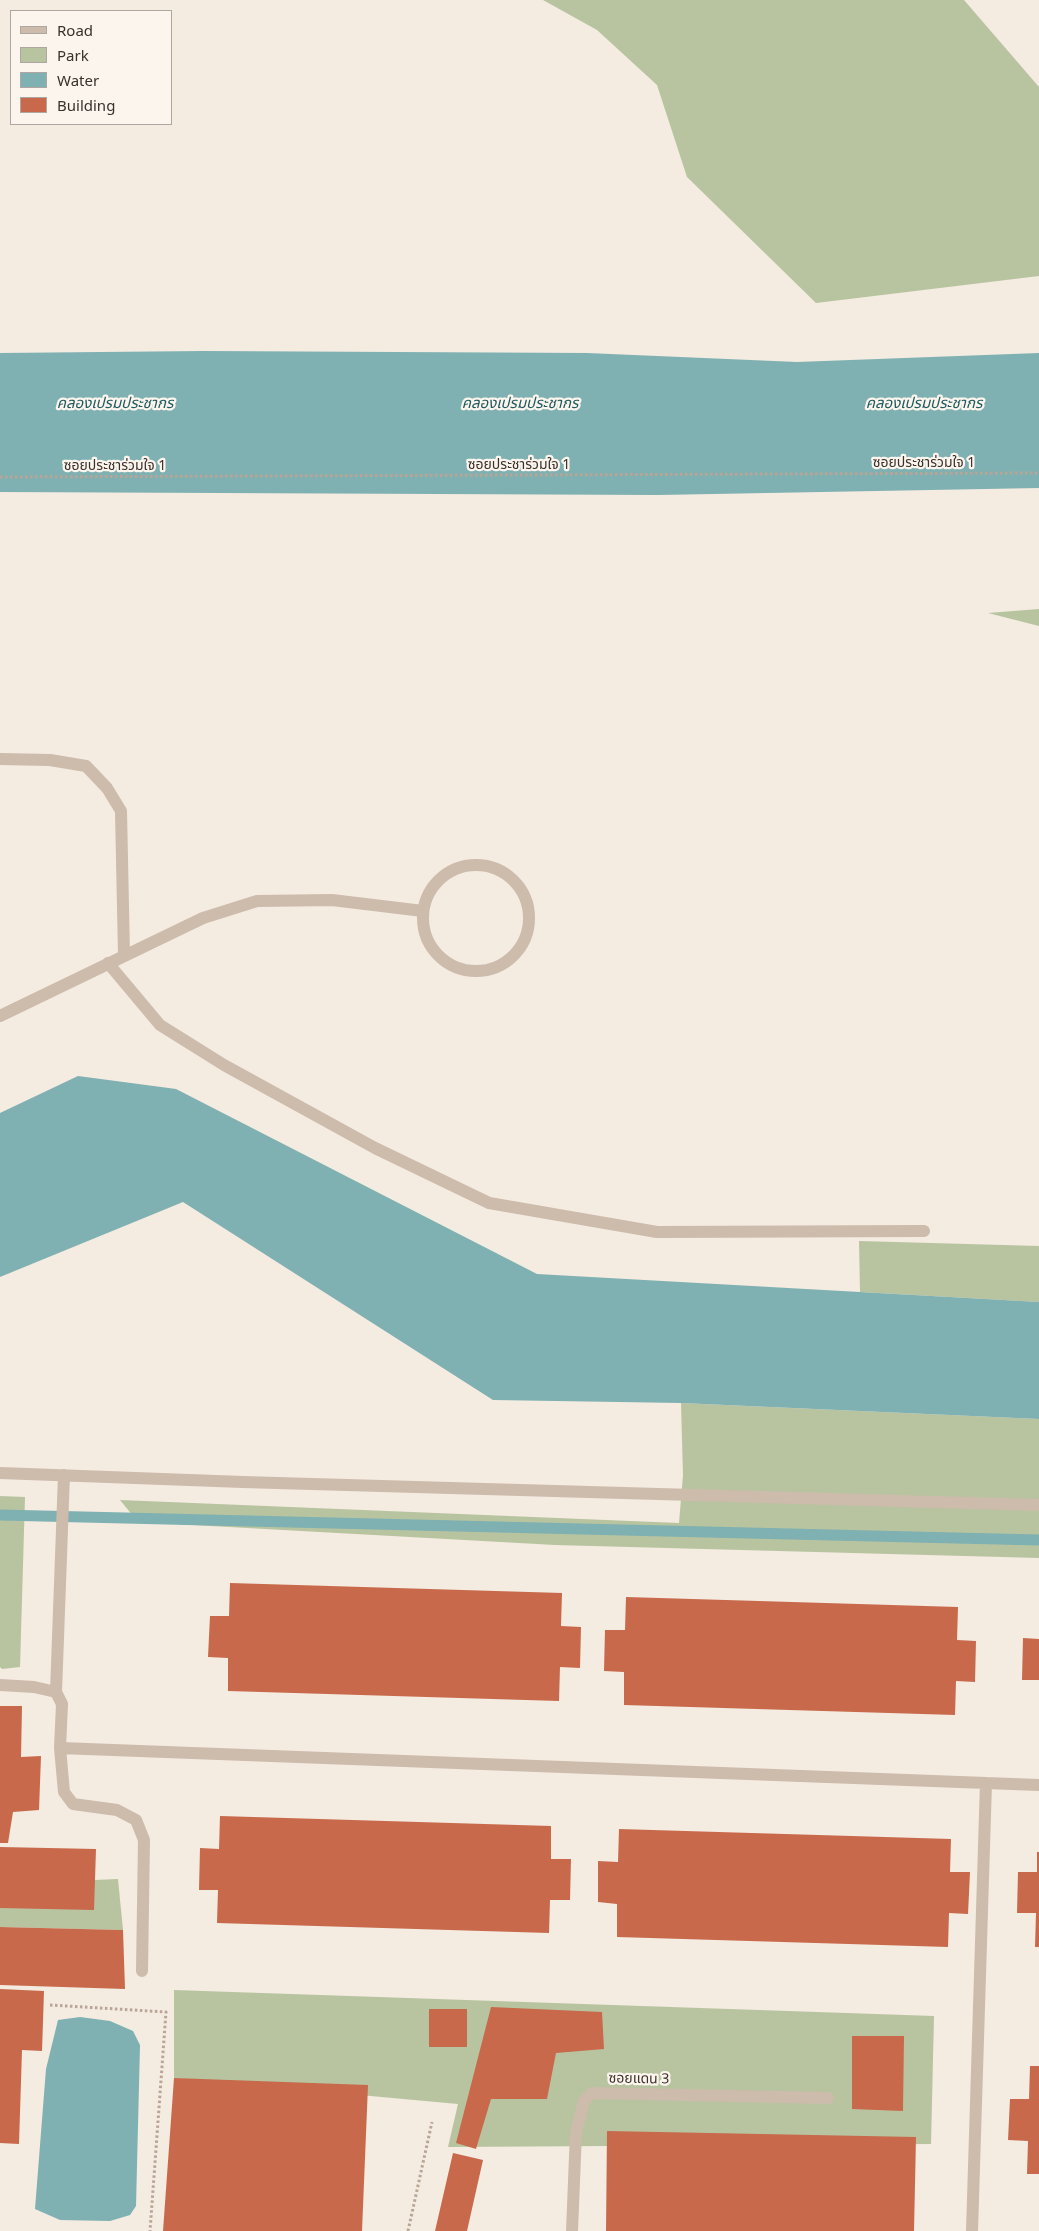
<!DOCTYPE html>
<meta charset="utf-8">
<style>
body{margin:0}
#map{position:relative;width:1039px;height:2231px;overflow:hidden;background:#f4ebe1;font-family:"Noto Sans",sans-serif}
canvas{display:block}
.legend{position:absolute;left:10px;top:10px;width:162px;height:115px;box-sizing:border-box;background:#fbf5ee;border:1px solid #aea6a0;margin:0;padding:6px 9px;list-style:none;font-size:15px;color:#3b302b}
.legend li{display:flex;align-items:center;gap:10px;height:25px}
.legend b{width:25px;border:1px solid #aea6a0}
</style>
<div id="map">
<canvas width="1039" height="2231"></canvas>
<ul class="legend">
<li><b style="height:6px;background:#cdbbac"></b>Road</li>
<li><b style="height:14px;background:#b8c4a0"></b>Park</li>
<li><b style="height:14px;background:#7fb0b2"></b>Water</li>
<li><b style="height:14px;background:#c8694b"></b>Building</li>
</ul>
</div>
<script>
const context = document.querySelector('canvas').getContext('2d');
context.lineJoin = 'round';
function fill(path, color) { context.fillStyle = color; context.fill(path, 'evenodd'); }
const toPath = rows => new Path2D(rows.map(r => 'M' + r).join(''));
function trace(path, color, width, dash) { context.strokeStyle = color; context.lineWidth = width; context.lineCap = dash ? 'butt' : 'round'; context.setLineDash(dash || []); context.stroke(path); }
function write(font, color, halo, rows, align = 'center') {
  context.font = font + ' "Noto Sans","Noto Sans Thai",sans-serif'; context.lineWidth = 4.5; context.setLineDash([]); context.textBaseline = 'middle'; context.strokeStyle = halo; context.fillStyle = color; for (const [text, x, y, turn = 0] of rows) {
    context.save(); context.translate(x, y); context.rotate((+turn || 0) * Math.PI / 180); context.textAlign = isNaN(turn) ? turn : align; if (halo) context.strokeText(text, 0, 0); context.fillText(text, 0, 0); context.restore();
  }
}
fill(toPath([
 [543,0,964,0,1039,87,1039,276,816,303,687,177,657,85,597,30],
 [1039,609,1039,626,988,613],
 [859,1241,1039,1246,1039,1302,860,1292],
 [681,1403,1039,1419,1039,1558,555,1545,138,1522,120,1500,679,1523,683,1475],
 [0,1496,25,1497,20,1667,2,1669,0,1667],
 [118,1879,123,1930,0,1927,0,1884],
 [174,1990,934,2016,931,2144,448,2147,458,2104,174,2078]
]), '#b8c4a0');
fill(toPath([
 [204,351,587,353,797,362,1039,353,1039,488,658,495,0,492,0,353],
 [78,1076,176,1089,537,1274,1039,1302,1039,1419,681,1403,493,1400,183,1202,0,1277,0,1113],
 [80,2017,110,2021,133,2031,140,2045,136,2206,130,2215,110,2221,60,2220,35,2209,46,2069,58,2020]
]), '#7fb0b2');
trace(toPath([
 [0,1515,1039,1540]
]), '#7fb0b2', 11);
fill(toPath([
 [230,1583,562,1593,561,1626,581,1627,580,1668,560,1667,559,1701,228,1691,228,1658,208,1657,210,1616,229,1616],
 [626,1597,958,1607,957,1640,976,1641,975,1682,956,1681,955,1715,624,1705,624,1672,604,1671,605,1630,625,1630],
 [1023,1638,1039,1639,1039,1680,1022,1680],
 [0,1706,22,1706,21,1757,41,1756,39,1810,13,1812,8,1843,0,1843],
 [220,1816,551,1826,551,1859,571,1859,570,1900,550,1900,549,1933,217,1923,218,1890,199,1890,200,1848,219,1849],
 [619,1829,951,1839,950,1872,970,1872,968,1914,949,1913,948,1947,617,1937,617,1904,598,1902,598,1861,618,1862],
 [0,1847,96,1849,94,1910,0,1908],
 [1037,1852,1039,1852,1039,1947,1035,1947,1036,1913,1017,1913,1018,1872,1037,1872],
 [0,1927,123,1930,125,1989,0,1985],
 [0,1989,44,1991,42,2051,22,2050,19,2144,0,2143],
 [491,2007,602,2012,604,2049,556,2053,547,2099,491,2099,476,2149,456,2143],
 [429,2009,467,2009,467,2047,429,2047],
 [852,2036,904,2036,903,2111,852,2109],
 [1030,2066,1039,2066,1039,2174,1027,2174,1028,2141,1008,2140,1010,2099,1029,2099],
 [174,2078,368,2085,362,2231,163,2231],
 [607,2131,916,2137,914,2231,606,2231],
 [453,2153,483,2160,467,2231,435,2231]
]), '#c8694b');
trace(toPath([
 [0,477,1039,473],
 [50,2005,166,2012,150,2231],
 [408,2231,432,2122]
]), '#b9a596', 3, [2.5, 2.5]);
trace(toPath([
 [0,759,50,760,86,766,107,788,121,811,124,955],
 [108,963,160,1025,224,1065,375,1148,489,1203,657,1232,924,1231],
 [0,1473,243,1482,1039,1505],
 [0,1685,34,1687,56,1692,62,1704,60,1748,64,1792,73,1804,117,1810,136,1820,144,1840,142,1971],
 [56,1692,64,1475],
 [60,1748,1039,1785],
 [572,2231,576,2132,584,2101,592,2093,828,2098],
 [972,2231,986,1783]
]), '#cdbbac', 12);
trace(toPath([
 '423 918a53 53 0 1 1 106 0a53 53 0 1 1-106 0Z',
 [0,1016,203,918,257,901,332,900,423,911]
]), '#cdbbac', 12);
write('14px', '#3b302b', '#fbf5ee', [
 ["ซอยประชาร่วมใจ 1",924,463],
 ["ซอยประชาร่วมใจ 1",519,465],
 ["ซอยประชาร่วมใจ 1",115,466],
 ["ซอยแดน 3",639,2079,1]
]);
write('italic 15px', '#1f5a5e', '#fbf5ee', [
 ["คลองเปรมประชากร",115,404],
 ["คลองเปรมประชากร",520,404],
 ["คลองเปรมประชากร",924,404]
]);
</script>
